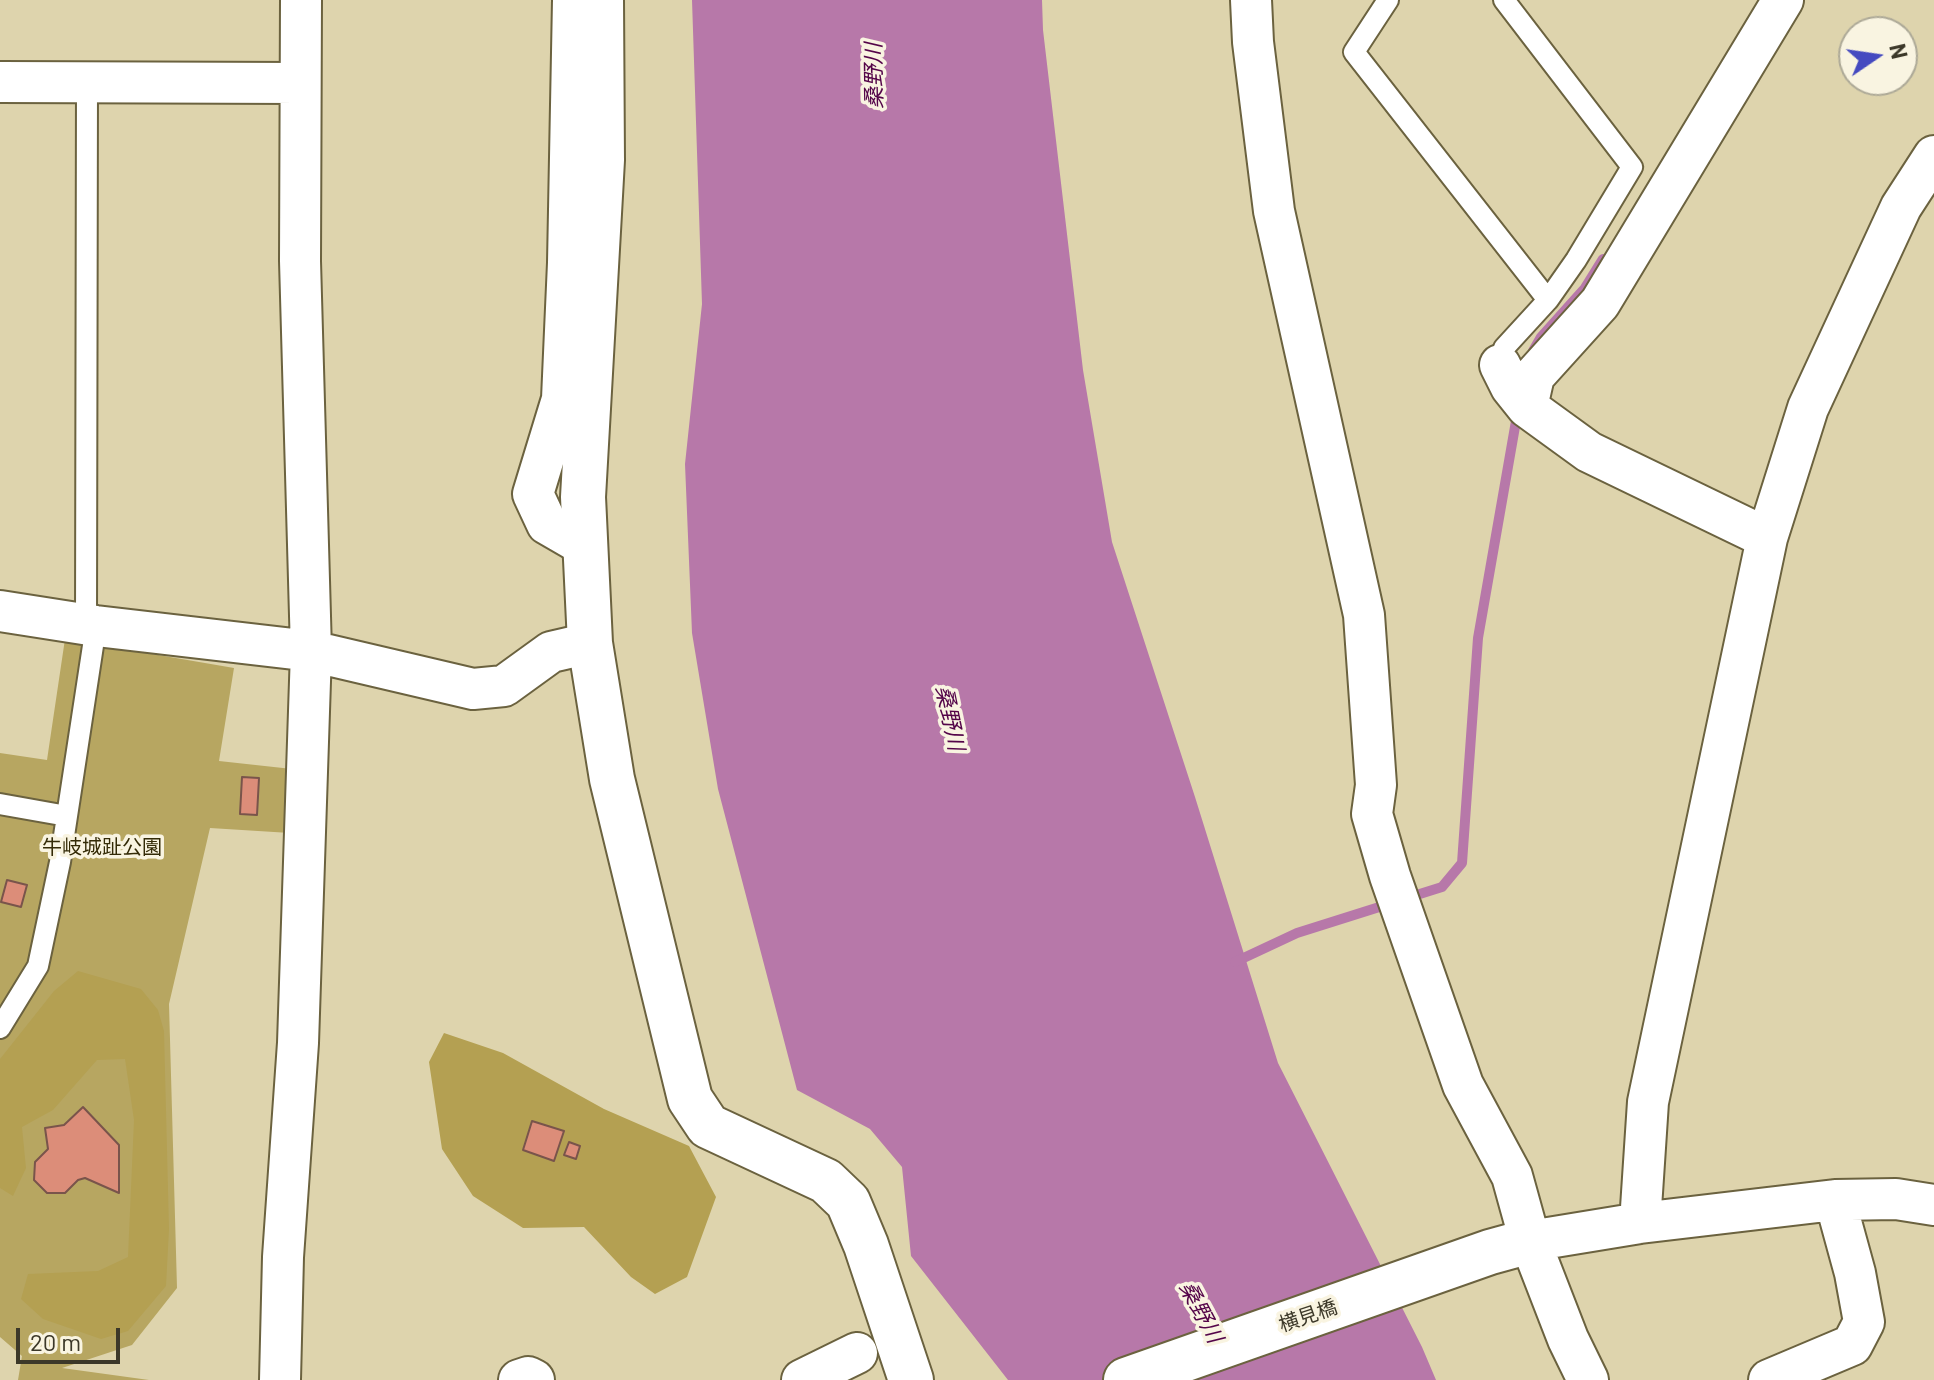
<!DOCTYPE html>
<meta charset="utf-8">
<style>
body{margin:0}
#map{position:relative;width:1934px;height:1380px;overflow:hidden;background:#ded4ad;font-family:Barlow,sans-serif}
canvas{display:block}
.north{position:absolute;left:1838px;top:16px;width:80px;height:80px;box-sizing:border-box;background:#f9f4e1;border:2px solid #ada997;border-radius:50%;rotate:77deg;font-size:22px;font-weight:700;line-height:32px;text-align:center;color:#3c3829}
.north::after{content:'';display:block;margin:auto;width:28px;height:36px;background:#454ac0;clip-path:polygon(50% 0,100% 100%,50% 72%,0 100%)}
.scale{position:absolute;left:16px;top:1328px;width:104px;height:36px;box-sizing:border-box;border:4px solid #3c3829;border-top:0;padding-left:10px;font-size:24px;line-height:28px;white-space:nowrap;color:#3c3829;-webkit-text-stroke:6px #f9f4e1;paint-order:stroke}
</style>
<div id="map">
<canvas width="1934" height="1380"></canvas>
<div class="north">N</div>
<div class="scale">20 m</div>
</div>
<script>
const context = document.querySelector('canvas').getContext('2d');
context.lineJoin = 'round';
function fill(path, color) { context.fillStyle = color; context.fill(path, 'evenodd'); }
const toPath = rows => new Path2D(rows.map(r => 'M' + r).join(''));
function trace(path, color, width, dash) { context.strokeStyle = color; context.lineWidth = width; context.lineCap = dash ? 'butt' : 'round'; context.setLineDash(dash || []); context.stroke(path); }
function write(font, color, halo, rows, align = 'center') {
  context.font = font + ' Barlow,"Noto Sans JP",sans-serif'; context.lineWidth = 7; context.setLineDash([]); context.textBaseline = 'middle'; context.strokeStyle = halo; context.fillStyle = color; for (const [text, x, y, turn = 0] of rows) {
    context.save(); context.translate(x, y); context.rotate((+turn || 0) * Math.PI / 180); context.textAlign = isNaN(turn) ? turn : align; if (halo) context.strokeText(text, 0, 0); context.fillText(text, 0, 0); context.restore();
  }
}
fill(toPath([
 [65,639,234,668,219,761,292,769,290,833,210,828,169,1004,177,1288,132,1345,62,1368,149,1380,18,1380,22,1356,0,1337,0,753,47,760]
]), '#b7a661');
fill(toPath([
 [78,971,141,989,158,1010,164,1031,169,1229,166,1286,128,1331,101,1339,43,1319,21,1299,28,1274,98,1271,128,1257,134,1120,125,1059,97,1060,53,1110,22,1127,26,1168,13,1196,0,1188,0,1059,54,991],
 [444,1033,503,1053,604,1109,689,1146,716,1197,687,1277,655,1294,631,1277,584,1227,523,1228,473,1196,442,1149,429,1062]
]), '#b4a052');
fill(toPath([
 [692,0,1042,0,1043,30,1083,370,1112,542,1195,797,1278,1063,1422,1347,1436,1380,1008,1380,911,1256,902,1167,870,1129,797,1090,718,789,692,633,685,464,702,304]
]), '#b778a9');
trace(toPath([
 [1533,351,1541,337,1585,288,1603,259],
 [1407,898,1442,887,1462,863,1478,638,1516,421],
 [1235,962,1297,933,1392,903]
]), '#b778a9', 10);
const building = toPath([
 [242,777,259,778,257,815,240,814,242,777],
 [7,880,27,885,21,907,1,902,7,880],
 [83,1107,119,1145,119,1193,85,1178,78,1180,65,1193,47,1193,34,1180,35,1162,48,1149,45,1128,64,1125,83,1107],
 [532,1121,564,1131,554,1161,523,1150,532,1121],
 [569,1142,580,1146,576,1159,564,1155,569,1142]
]);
fill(building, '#dc8d79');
trace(building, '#79544b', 2);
const service = toPath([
 [1388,0,1354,52,1548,300,1504,348,1500,365],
 [1504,0,1632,167,1576,260,1548,300],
 [86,624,87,83],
 [0,804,67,816],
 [0,1028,38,966,60,862,96,626]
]);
const minor = toPath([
 [573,0,568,263,562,399,533,494,547,524,585,546],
 [1251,0,1253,42,1274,211,1364,615,1376,785,1372,814,1390,876,1463,1085,1512,1176,1530,1241,1568,1339,1588,1380],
 [0,82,300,83],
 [1500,365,1511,387,1527,407],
 [1767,538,1589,452,1527,407,1534,376,1600,303,1783,0],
 [0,611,96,626,311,651,473,689,504,686,551,652,590,643],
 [1640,1223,1648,1102,1767,538,1808,408,1901,207,1934,156],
 [1530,1241,1640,1223,1835,1200,1896,1199,1934,1205],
 [280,1380,283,1257,298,1043,311,651,300,261,301,0],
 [519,1380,528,1377,534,1380],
 [802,1380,857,1353],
 [1769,1380,1852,1345,1864,1322,1855,1273,1835,1200]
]);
const tertiary = toPath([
 [601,0,602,160,583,497,590,643,612,779,690,1099,708,1126,826,1181,848,1202,866,1245,911,1380],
 [1126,1380,1490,1252,1530,1241]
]);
trace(service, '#6b623f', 24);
trace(minor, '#6b623f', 44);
trace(tertiary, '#6b623f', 48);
trace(service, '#fff', 20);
trace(minor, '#fff', 40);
trace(tertiary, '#fff', 44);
write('20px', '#342b07', '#f9f4e1', [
 ["牛岐城趾公園",102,847]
]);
write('20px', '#3c3829', '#f9f4e1', [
 ["横見橋",1308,1316,-19]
]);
write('italic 22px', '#540549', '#f9f4e1', [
 ["桑野川",874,76,-91],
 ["桑野川",950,718,78],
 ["桑野川",1201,1312,62]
]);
</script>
